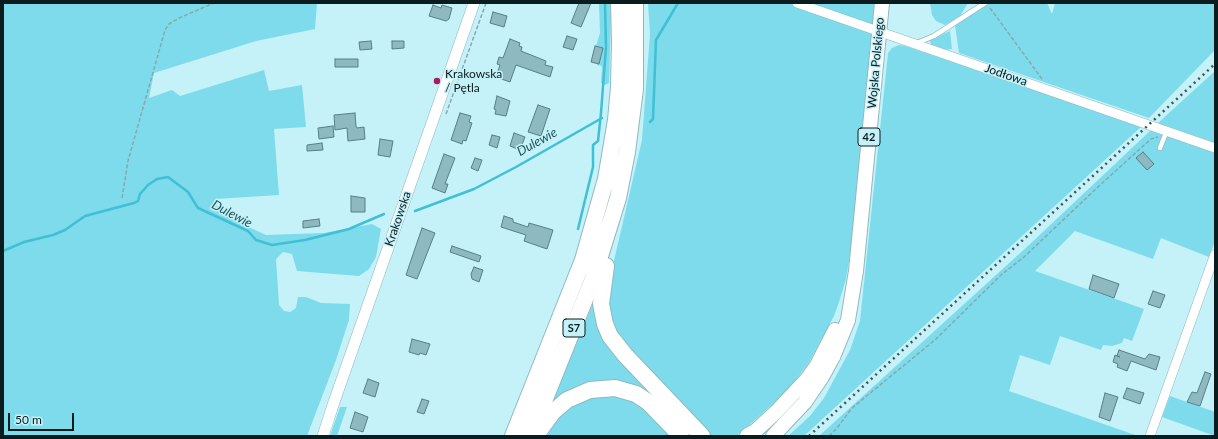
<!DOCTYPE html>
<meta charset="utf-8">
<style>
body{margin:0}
#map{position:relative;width:1218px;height:439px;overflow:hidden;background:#c5f1f9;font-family:Lato,sans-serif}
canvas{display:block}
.frame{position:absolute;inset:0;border:4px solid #0b1c1e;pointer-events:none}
.scale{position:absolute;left:8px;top:413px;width:66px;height:18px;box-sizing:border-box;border:2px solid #0b1c1e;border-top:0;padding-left:5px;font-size:12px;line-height:14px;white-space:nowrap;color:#0b1c1e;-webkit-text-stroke:3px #c5f1f9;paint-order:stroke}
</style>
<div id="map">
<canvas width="1218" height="439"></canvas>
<div class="frame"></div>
<div class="scale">50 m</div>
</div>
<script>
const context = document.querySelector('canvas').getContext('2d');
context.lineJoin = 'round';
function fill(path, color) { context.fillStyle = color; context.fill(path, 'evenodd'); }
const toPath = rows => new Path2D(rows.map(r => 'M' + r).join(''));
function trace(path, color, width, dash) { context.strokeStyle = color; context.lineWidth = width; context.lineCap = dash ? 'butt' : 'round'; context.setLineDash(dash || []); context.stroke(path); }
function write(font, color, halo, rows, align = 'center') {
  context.font = font + ' Lato,sans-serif'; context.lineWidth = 3; context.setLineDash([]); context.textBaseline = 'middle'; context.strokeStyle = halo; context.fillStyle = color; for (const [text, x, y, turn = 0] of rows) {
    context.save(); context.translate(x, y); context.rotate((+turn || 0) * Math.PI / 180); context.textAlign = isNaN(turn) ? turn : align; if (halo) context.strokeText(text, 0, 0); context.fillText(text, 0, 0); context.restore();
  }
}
fill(toPath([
 [3,3,317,3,315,29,256,41,154,73,149,98,172,90,180,96,264,70,269,91,302,85,306,127,274,129,279,195,216,199,217,210,224,212,229,218,266,235,324,233,372,224,381,229,376,257,369,269,359,276,297,271,292,254,283,252,276,259,279,305,284,311,290,312,296,308,298,297,306,297,321,303,350,304,349,320,336,360,307,436,3,436],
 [599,3,610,3,611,15,609,83,605,85,601,83,602,66,597,65,602,48,596,46,600,33],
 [648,3,880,3,851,248,846,279,839,302,834,316,809,362,789,389,737,436,709,436,616,334,607,302,610,278,642,140,650,34],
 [930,3,968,3,960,16,945,25,936,21,932,15],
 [990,3,1047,3,1052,14,1055,3,1215,3,1215,50,1149,118,959,53,955,25],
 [950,31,952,49,944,50,931,45,930,40],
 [899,45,905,46,1142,126,804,436,788,436,810,416,824,398,850,350,860,321,888,53,892,48],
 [1215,71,1215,143,1158,123],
 [1151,130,1215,153,1215,241,1209,257,1161,238,1153,259,1075,231,1035,271,1144,309,1132,341,1124,338,1122,343,1112,346,1103,345,1101,350,1060,336,1050,365,1020,355,1009,391,1138,436,819,436,1029,245],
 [595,299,596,311,693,436,689,436,663,409,595,382,577,386,552,402],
 [619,393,634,398,672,436,547,436,558,417,574,404,595,395],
 [1170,396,1215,412,1215,436,1162,417],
 [340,407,347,407,337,436,330,436]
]), '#7edbeb');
trace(toPath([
 [650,122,653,119,656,40,678,3],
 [415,211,474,189,516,167,602,118],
 [578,229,593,167,593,145,598,141,601,113,606,47,605,3],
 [3,251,24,242,53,235,65,230,85,216,134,203,138,201,140,194,148,185,157,179,168,177,188,192,198,208,248,231,256,240,272,245,305,240,349,229,384,214]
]), '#3fc0d4', 2.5);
const building = toPath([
 [579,3,591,3,581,27,571,23,579,3],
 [433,5,441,8,442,5,452,8,449,19,446,21,429,16,433,5],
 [493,12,507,16,504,27,490,23,493,12],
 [567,36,577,39,573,50,563,47,567,36],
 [510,39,520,43,519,46,522,47,521,51,546,61,545,65,553,67,550,77,516,65,510,82,496,77,500,65,497,64,499,57,503,58,510,39],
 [371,41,372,49,360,50,359,42,371,41],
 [392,41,404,41,404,48,392,49,392,41],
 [595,46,603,48,599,64,591,62,595,46],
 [335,59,358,59,358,67,335,67,335,59],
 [497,96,510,101,506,116,495,114,496,110,494,109,497,96],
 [538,105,550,109,541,136,528,132,538,105],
 [355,113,356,126,357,128,364,127,365,139,348,141,347,128,335,130,334,115,355,113],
 [460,113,471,116,469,122,472,123,466,141,463,140,462,144,451,140,460,113],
 [333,126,334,137,319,139,318,128,333,126],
 [514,133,525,137,520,150,510,146,514,133],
 [492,135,500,137,497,148,489,145,492,135],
 [380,139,393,141,390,157,378,155,380,139],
 [322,143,323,150,307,151,307,145,322,143],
 [1143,152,1154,164,1147,170,1136,158,1143,152],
 [444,154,455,158,445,184,448,184,445,193,432,188,444,154],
 [475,158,482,160,478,171,471,168,475,158],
 [351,196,365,198,365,212,351,212,351,196],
 [504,216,513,219,513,222,528,227,529,223,553,230,547,249,524,241,526,235,501,227,504,216],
 [319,219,320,226,303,228,303,221,319,219],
 [422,228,435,233,417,279,406,275,422,228],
 [452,246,481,256,479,262,450,252,452,246],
 [474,267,483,270,479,282,472,279,471,274,474,267],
 [1093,275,1119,284,1114,298,1089,289,1093,275],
 [1153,291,1165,295,1160,308,1148,304,1153,291],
 [412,339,430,344,426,355,420,353,419,355,409,352,412,339],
 [1119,350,1145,359,1149,354,1160,357,1156,370,1131,361,1127,371,1117,367,1118,364,1113,362,1115,355,1120,357,1117,356,1119,350],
 [1205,372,1211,374,1200,406,1187,402,1192,392,1197,393,1205,372],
 [368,379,379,383,375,397,363,393,368,379],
 [1127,388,1144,393,1140,404,1123,398,1127,388],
 [1105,393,1118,397,1110,421,1099,417,1105,393],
 [422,399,429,401,424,414,417,412,422,399],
 [355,412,368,417,363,432,350,428,355,412]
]);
fill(building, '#8fb9c1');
trace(building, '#567f86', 1);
const service = toPath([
 [917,43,934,36,985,3],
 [1160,148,1167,130]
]);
const minor = toPath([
 [797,3,1215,148],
 [1150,436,1215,254]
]);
const tertiary = toPath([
 [323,436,334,402,474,3]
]);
const primary = toPath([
 [750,436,776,412,807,379,817,365,835,330],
 [773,436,805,402,822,377,833,357,848,320,856,271,882,3]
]);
const motorway = toPath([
 [606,266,601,304,605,324,610,336,625,355,702,436],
 [539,431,553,412,567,400,590,390,615,388,636,394,648,402,681,436],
 [513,436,583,260,606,179,616,120,619,87,620,41,619,3],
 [530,436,593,279,618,198,627,152,635,89,635,3],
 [748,436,754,433]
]);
trace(service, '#8fb9c1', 6);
trace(minor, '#8fb9c1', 10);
trace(tertiary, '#8fb9c1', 12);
trace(primary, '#8fb9c1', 16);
trace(motorway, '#8fb9c1', 18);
trace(toPath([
 [990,8,1042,79],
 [446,114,486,3],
 [122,198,128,161,165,30,169,24,179,18,214,3],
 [829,436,837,428,852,408,936,339,1001,275,1024,257,1099,186,1142,147,1151,139,1158,137]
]), '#86a9af', 1.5, [4, 2]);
trace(service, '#fff', 4.5);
trace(minor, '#fff', 9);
trace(tertiary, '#fff', 11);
trace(primary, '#fff', 14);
trace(motorway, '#fff', 16);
trace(toPath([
 [809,436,1215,64]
]), '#3c5457', 2.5, [2, 4]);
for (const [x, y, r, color] of [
 [437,81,4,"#a81b5c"]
]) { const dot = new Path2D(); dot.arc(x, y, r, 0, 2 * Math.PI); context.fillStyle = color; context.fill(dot); trace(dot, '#c5f1f9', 1.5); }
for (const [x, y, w] of [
 [869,137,22],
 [574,328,22]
]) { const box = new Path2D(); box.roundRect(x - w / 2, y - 9, w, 18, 3); context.fillStyle = '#c5f1f9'; context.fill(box); trace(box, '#0b1c1e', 1); }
write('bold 11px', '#0b1c1e', null, [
 ["42",869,137],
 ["S7",574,328]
]);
write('12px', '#0b1c1e', '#c5f1f9', [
 ["Wojska Polskiego",876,63,-85],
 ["Jodłowa",1006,75,19],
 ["Krakowska",398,219,-71]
]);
write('12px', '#0b1c1e', '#c5f1f9', [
 ["Krakowska",445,74],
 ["/ Pętla",445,88]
], 'left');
write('italic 13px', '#21565e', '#c5f1f9', [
 ["Dulewie",537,142,-29],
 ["Dulewie",232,214,28]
]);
</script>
